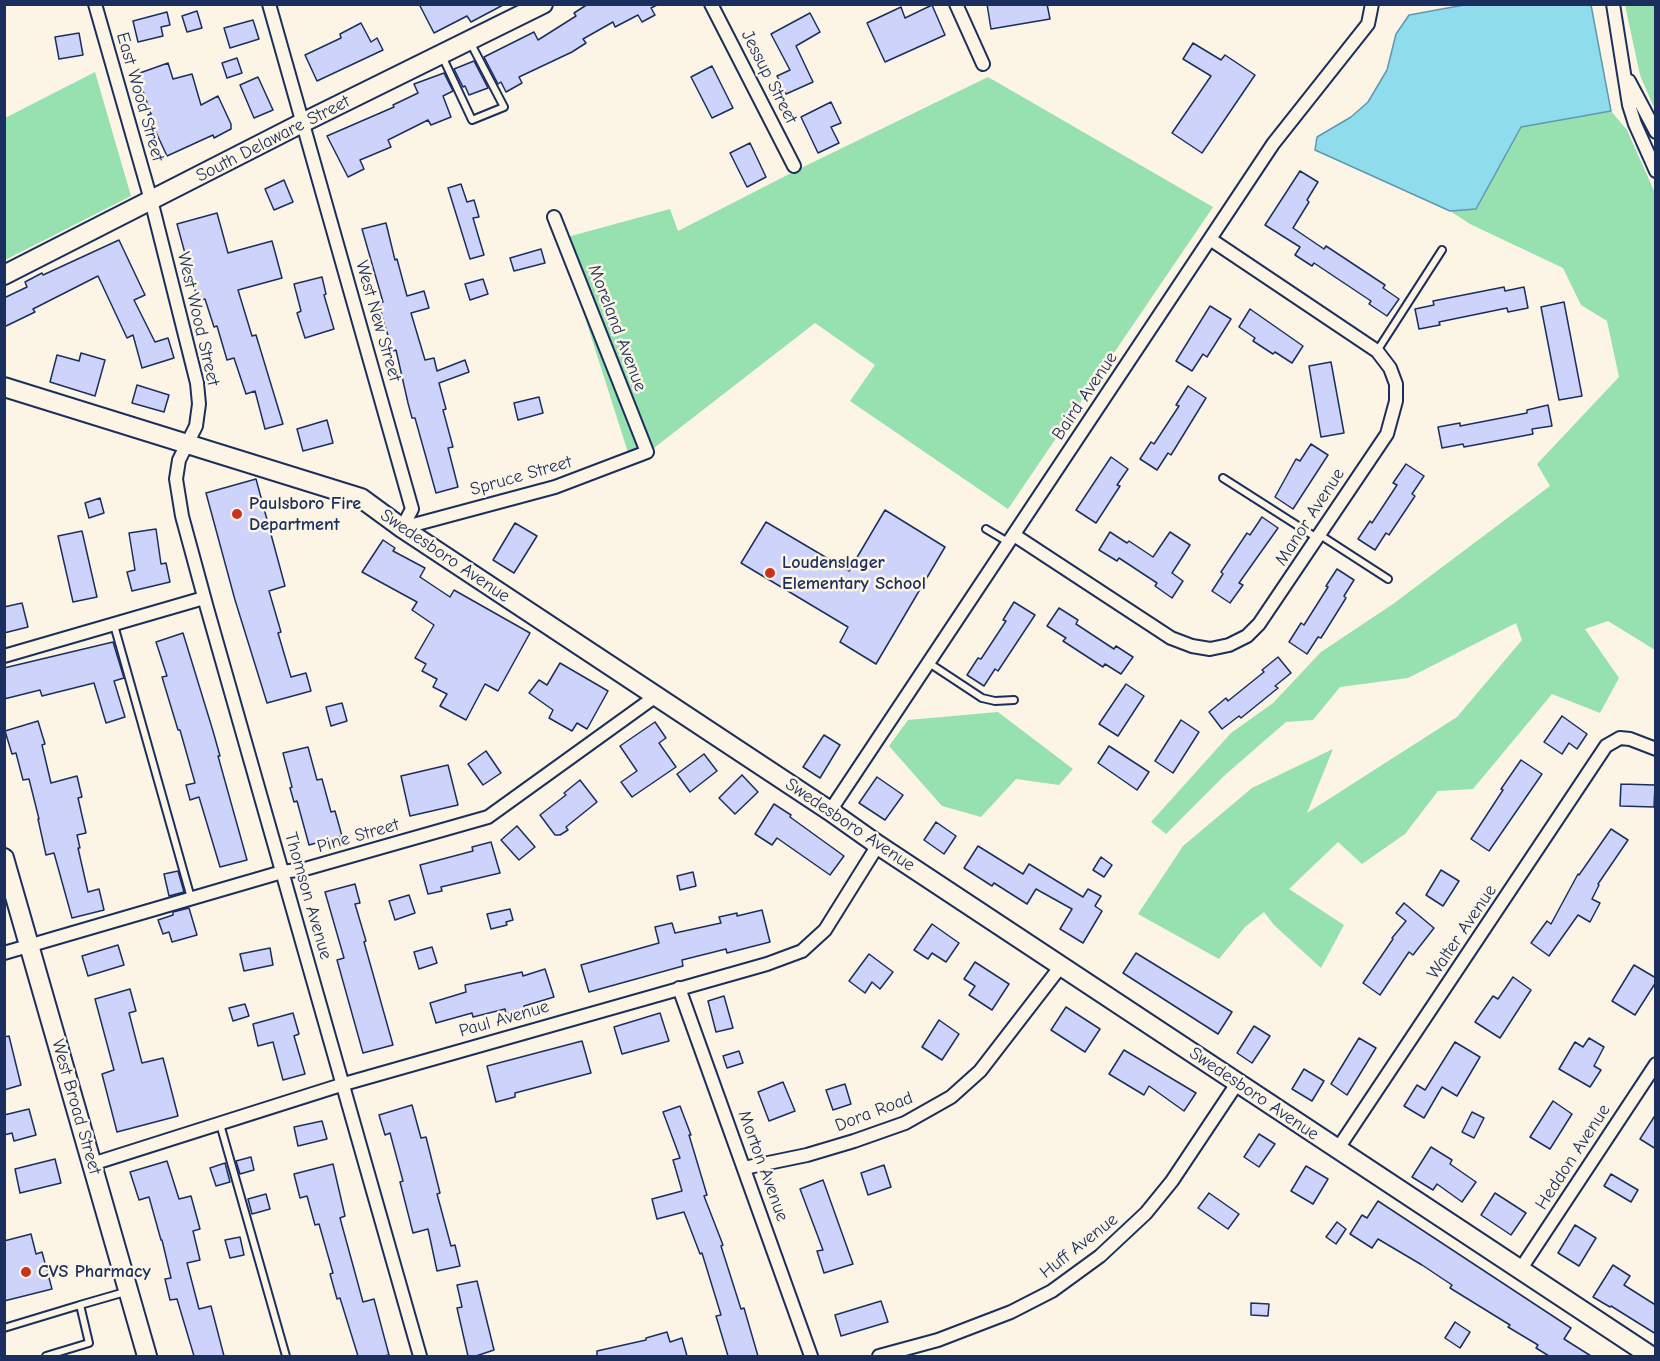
<!DOCTYPE html>
<style>
body{margin:0}
#map{position:relative;width:1660px;height:1361px;overflow:hidden;background:#fcf5e5;font-family:"Comic Neue",sans-serif}
canvas{display:block}
.frame{position:absolute;inset:0;border:6px solid #1b2f5e;pointer-events:none}
</style>
<div id="map">
<canvas width="1660" height="1361"></canvas>
<div class="frame"></div>
</div>
<script>
const context = document.querySelector('canvas').getContext('2d');
context.lineJoin = 'round';
function fill(path, color) { context.fillStyle = color; context.fill(path, 'evenodd'); }
const toPath = rows => new Path2D(rows.map(r => 'M' + r).join(''));
function trace(path, color, width, dash) { context.strokeStyle = color; context.lineWidth = width; context.lineCap = dash ? 'butt' : 'round'; context.setLineDash(dash || []); context.stroke(path); }
function write(font, color, halo, rows, align = 'center') {
  context.font = font + ' "Comic Neue",sans-serif'; context.lineWidth = 5; context.setLineDash([]); context.textBaseline = 'middle'; context.strokeStyle = halo; context.fillStyle = color; for (const [text, x, y, turn = 0] of rows) {
    context.save(); context.translate(x, y); context.rotate((+turn || 0) * Math.PI / 180); context.textAlign = isNaN(turn) ? turn : align; if (halo) context.strokeText(text, 0, 0); context.fillText(text, 0, 0); context.restore();
  }
}
fill(toPath([
 [1625,5,1655,5,1655,110,1640,75],
 [95,72,131,196,5,260,5,118],
 [988,77,1213,207,1008,509,850,401,875,365,815,323,632,465,560,239,670,209,678,231,797,170],
 [1611,111,1627,130,1655,193,1655,650,1608,621,1585,629,1619,678,1600,713,1552,694,1473,789,1438,791,1405,834,1362,864,1338,842,1289,889,1344,925,1321,968,1274,925,1264,912,1245,927,1219,959,1138,914,1183,846,1252,788,1333,749,1307,813,1457,717,1522,640,1516,623,1408,678,1340,687,1313,720,1286,722,1225,775,1166,834,1151,822,1231,733,1273,703,1321,652,1393,604,1550,486,1537,464,1619,377,1607,321,1581,305,1563,268,1470,224,1450,211,1476,209,1521,127],
 [998,712,1073,769,1059,785,1016,779,981,817,942,806,889,746,908,720]
]), '#97e0af');
const water = toPath([
 [1464,5,1591,5,1611,111,1521,127,1476,209,1450,211,1315,150,1317,137,1351,117,1368,102,1387,70,1396,34,1409,15,1464,5]
]);
fill(water, '#8fddec');
trace(water, '#6197b3', 1.5);
const building = toPath([
 [419,4,505,4,471,22,467,16,434,33,419,4],
 [588,4,659,4,651,8,655,15,642,22,638,15,615,27,613,22,583,39,586,43,572,52,519,77,522,83,506,92,501,82,498,84,484,57,534,32,538,40,576,16,574,13,588,4],
 [987,4,1047,4,1050,19,991,29,987,4],
 [932,5,945,35,885,62,867,23,901,7,905,18,932,5],
 [197,11,202,28,187,32,182,16,197,11],
 [167,12,170,25,161,27,163,36,138,42,133,21,167,12],
 [810,13,820,32,796,46,813,82,786,94,777,76,790,70,771,34,810,13],
 [253,20,259,39,230,48,224,28,253,20],
 [361,23,371,42,377,38,383,50,317,81,305,55,341,38,340,34,361,23],
 [79,33,83,55,59,59,55,37,79,33],
 [1193,43,1221,60,1225,55,1255,75,1202,153,1172,133,1211,76,1183,59,1193,43],
 [237,58,242,73,227,78,222,63,237,58],
 [474,61,488,88,469,95,465,86,463,87,454,69,474,61],
 [168,63,173,79,192,74,201,105,218,96,231,124,231,129,214,138,213,135,167,156,148,115,151,114,137,74,168,63],
 [712,66,733,108,712,118,691,77,712,66],
 [444,73,453,91,443,96,451,117,431,125,428,120,388,140,391,147,360,160,364,169,348,177,327,136,394,107,393,105,418,93,414,84,444,73],
 [258,77,273,110,254,118,240,85,258,77],
 [831,102,841,123,831,127,839,143,818,153,801,117,831,102],
 [750,143,766,177,747,187,730,153,750,143],
 [1300,171,1318,182,1307,200,1309,202,1293,228,1324,249,1326,246,1385,285,1383,288,1399,299,1387,316,1369,304,1371,301,1314,263,1312,266,1295,255,1300,247,1265,225,1300,171],
 [284,180,293,202,274,210,265,189,284,180],
 [461,184,467,202,474,200,479,217,473,218,484,255,470,259,448,188,461,184],
 [217,213,228,253,272,241,282,278,238,290,252,336,256,335,283,424,265,429,255,391,246,394,234,358,227,360,217,326,214,327,205,299,198,301,177,224,217,213],
 [386,223,395,260,397,259,407,296,424,291,429,308,411,313,425,360,434,358,437,371,465,360,469,372,439,383,446,409,443,410,453,447,448,448,458,487,436,493,415,418,412,418,408,403,396,350,393,351,383,320,379,303,383,302,362,229,386,223],
 [119,240,145,295,134,300,155,342,168,338,174,358,142,368,133,335,127,338,98,276,33,309,35,312,4,327,4,298,27,287,25,282,42,273,43,275,119,240],
 [541,249,545,263,514,271,510,258,541,249],
 [322,277,326,294,324,295,334,329,305,338,297,313,301,311,294,284,322,277],
 [483,279,488,294,470,300,465,284,483,279],
 [1504,287,1505,291,1524,287,1528,308,1508,312,1507,308,1439,322,1440,325,1419,329,1415,309,1434,305,1433,301,1504,287],
 [1564,302,1582,396,1559,400,1541,307,1564,302],
 [1210,306,1231,319,1207,357,1203,354,1192,371,1176,361,1210,306],
 [1250,309,1303,346,1292,363,1275,352,1273,354,1253,341,1255,338,1239,327,1250,309],
 [81,353,105,360,95,396,50,382,57,355,79,361,81,353],
 [1331,362,1344,433,1321,437,1309,366,1331,362],
 [137,385,169,395,164,412,132,403,137,385],
 [1188,386,1206,398,1171,455,1168,453,1157,470,1140,459,1151,442,1154,444,1179,406,1176,405,1188,386],
 [539,397,543,413,518,420,514,403,539,397],
 [1548,405,1552,426,1532,429,1533,434,1464,447,1463,444,1442,448,1438,427,1460,423,1460,426,1527,413,1527,410,1548,405],
 [327,420,333,443,303,451,297,429,327,420],
 [1311,444,1328,455,1293,509,1275,497,1296,459,1300,461,1311,444],
 [1111,457,1128,469,1117,485,1120,486,1096,523,1076,510,1111,457],
 [1406,464,1424,476,1412,494,1415,496,1389,535,1386,533,1375,550,1358,539,1370,521,1372,523,1397,485,1393,483,1406,464],
 [256,479,285,586,269,591,281,632,278,633,291,677,306,673,311,691,267,703,235,600,206,493,256,479],
 [100,498,104,513,89,518,85,503,100,498],
 [885,510,945,547,876,664,840,642,848,627,741,563,766,522,849,571,885,510],
 [1262,517,1278,528,1239,583,1243,585,1230,603,1212,591,1223,574,1221,572,1247,533,1250,535,1262,517],
 [515,523,537,536,514,573,493,560,515,523],
 [156,529,161,564,166,563,170,582,132,591,127,572,135,570,129,533,156,529],
 [82,531,97,597,73,602,58,536,82,531],
 [1110,532,1127,543,1129,541,1153,557,1170,532,1190,545,1172,573,1183,581,1172,598,1155,586,1157,583,1119,558,1117,561,1099,550,1110,532],
 [383,540,395,548,393,551,425,568,420,577,450,597,454,590,530,633,498,691,485,684,466,720,440,706,447,694,433,687,437,679,422,671,426,664,415,658,434,625,412,610,417,602,362,572,383,540],
 [1337,569,1354,580,1344,596,1346,598,1321,638,1318,637,1307,654,1289,642,1301,623,1304,625,1328,587,1326,586,1337,569],
 [1014,602,1035,615,998,671,995,669,984,686,967,675,978,658,981,659,1006,621,1003,620,1014,602],
 [22,603,28,627,4,633,4,607,22,603],
 [1059,608,1078,620,1076,624,1114,649,1116,646,1133,657,1121,674,1105,664,1103,667,1063,641,1066,638,1047,626,1059,608],
 [183,633,213,731,220,756,218,756,247,860,220,867,199,797,190,800,186,785,195,783,180,730,178,730,162,677,167,676,156,642,183,633],
 [113,642,124,678,114,681,125,717,106,723,94,683,42,696,40,690,4,699,4,668,113,642],
 [1278,657,1291,673,1275,686,1278,688,1241,718,1239,716,1222,729,1209,712,1226,698,1228,701,1264,672,1262,670,1278,657],
 [560,663,608,691,587,729,577,723,572,731,549,718,553,710,529,693,539,680,547,685,560,663],
 [1126,684,1144,696,1118,736,1099,724,1126,684],
 [342,703,347,721,331,726,326,707,342,703],
 [1562,716,1587,734,1577,749,1569,743,1562,754,1544,742,1562,716],
 [1181,720,1199,732,1173,773,1155,761,1181,720],
 [38,721,45,744,42,745,51,783,77,776,82,797,78,798,86,833,77,835,80,848,78,848,88,892,99,889,104,910,72,918,54,853,46,855,38,819,39,819,29,779,23,780,16,753,12,754,5,731,38,721],
 [655,722,666,738,659,743,676,767,632,797,621,782,637,771,620,746,655,722],
 [824,735,840,745,820,778,803,767,824,735],
 [1109,746,1149,772,1137,790,1098,763,1109,746],
 [308,747,317,780,322,779,331,812,335,811,342,836,309,845,297,801,294,802,290,788,292,787,283,753,308,747],
 [486,751,501,773,483,785,468,764,486,751],
 [704,754,717,771,690,792,677,774,704,754],
 [1521,760,1542,774,1489,851,1471,839,1503,790,1501,789,1521,760],
 [448,765,458,805,410,816,401,776,448,765],
 [742,775,758,792,735,814,719,798,742,775],
 [877,777,903,795,885,820,859,803,877,777],
 [580,780,597,802,566,827,568,830,560,835,555,835,540,815,566,795,564,793,580,780],
 [1621,784,1655,785,1654,807,1620,806,1621,784],
 [774,804,791,815,790,817,844,856,830,875,777,838,772,845,755,834,774,804],
 [936,822,956,836,944,854,924,840,936,822],
 [517,826,535,847,519,860,501,840,517,826],
 [1611,829,1628,840,1598,884,1599,885,1592,899,1600,903,1590,922,1578,915,1549,956,1531,943,1547,921,1551,924,1578,874,1579,875,1611,829],
 [491,842,500,873,441,887,442,891,428,894,420,865,473,851,472,847,491,842],
 [978,846,1023,874,1029,864,1083,897,1088,889,1101,896,1095,906,1102,911,1083,943,1060,929,1072,909,1036,889,1027,904,994,883,992,886,964,868,978,846],
 [1101,857,1112,865,1104,877,1093,870,1101,857],
 [1441,870,1459,881,1443,906,1426,895,1441,870],
 [178,871,184,892,169,896,164,874,178,871],
 [693,872,696,886,680,890,677,876,693,872],
 [355,884,360,903,355,904,366,941,364,942,393,1045,363,1053,337,960,344,958,325,892,355,884],
 [409,895,415,913,395,920,389,901,409,895],
 [1404,903,1434,928,1413,955,1409,952,1380,995,1363,983,1393,939,1392,938,1406,921,1396,913,1404,903],
 [189,908,197,935,172,942,169,932,163,934,158,920,173,915,173,912,189,908],
 [510,909,513,920,506,922,507,925,491,929,487,914,510,909],
 [762,910,770,942,727,953,726,949,682,960,683,966,589,992,581,965,659,943,655,927,672,923,675,933,721,923,719,917,737,913,737,916,762,910],
 [932,924,959,943,946,962,932,953,928,959,914,950,932,924],
 [118,945,124,965,88,976,82,956,118,945],
 [432,947,437,963,419,969,414,952,432,947],
 [270,948,273,965,244,971,240,954,270,948],
 [1136,953,1232,1012,1218,1034,1123,973,1136,953],
 [869,954,893,972,880,989,872,982,865,993,849,981,869,954],
 [975,962,1009,984,992,1010,969,995,975,986,964,979,975,962],
 [1634,965,1656,978,1656,982,1635,1015,1612,1001,1634,965],
 [545,969,554,997,524,1006,525,1009,506,1014,505,1009,473,1017,472,1013,436,1023,430,1003,466,992,465,985,522,972,523,976,545,969],
 [1513,977,1531,990,1500,1038,1475,1022,1493,996,1498,999,1513,977],
 [130,989,136,1011,129,1013,142,1063,163,1058,178,1116,117,1132,102,1074,114,1070,95,999,130,989],
 [724,996,733,1028,716,1032,708,1001,724,996],
 [245,1004,249,1016,233,1021,229,1008,245,1004],
 [1066,1007,1100,1029,1085,1052,1051,1030,1066,1007],
 [293,1013,299,1034,294,1036,305,1074,283,1080,273,1042,258,1046,253,1024,293,1013],
 [660,1013,669,1041,622,1054,614,1027,660,1013],
 [939,1020,959,1034,942,1060,922,1047,939,1020],
 [1254,1026,1270,1036,1252,1063,1237,1053,1254,1026],
 [9,1036,21,1085,4,1090,4,1037,9,1036],
 [1359,1038,1376,1048,1347,1095,1331,1084,1359,1038],
 [1589,1038,1604,1047,1594,1066,1601,1070,1590,1087,1559,1069,1575,1042,1583,1047,1589,1038],
 [582,1041,591,1073,515,1093,515,1097,496,1102,487,1066,582,1041],
 [1455,1042,1480,1057,1457,1096,1442,1087,1424,1118,1404,1106,1417,1085,1425,1090,1455,1042],
 [1124,1050,1196,1093,1184,1111,1149,1086,1144,1095,1109,1074,1124,1050],
 [739,1051,743,1063,727,1068,723,1056,739,1051],
 [1304,1069,1324,1081,1312,1101,1292,1089,1304,1069],
 [783,1082,795,1111,769,1121,758,1092,783,1082],
 [845,1084,851,1104,833,1110,826,1090,845,1084],
 [1553,1101,1572,1114,1550,1149,1530,1137,1553,1101],
 [412,1105,421,1138,426,1137,440,1193,437,1194,451,1246,455,1245,460,1266,437,1271,428,1229,413,1233,400,1182,403,1181,390,1133,385,1135,379,1115,412,1105],
 [680,1106,691,1135,689,1135,707,1195,704,1196,723,1245,721,1246,741,1309,744,1308,758,1356,728,1356,716,1316,721,1315,702,1253,700,1254,684,1212,657,1219,652,1199,682,1191,673,1160,680,1158,663,1112,680,1106],
 [29,1109,36,1135,14,1141,12,1133,4,1135,4,1115,29,1109],
 [1472,1112,1484,1118,1474,1138,1462,1132,1472,1112],
 [1656,1114,1656,1149,1640,1139,1656,1114],
 [322,1121,327,1139,298,1146,294,1127,322,1121],
 [1259,1134,1275,1144,1259,1167,1244,1157,1259,1134],
 [1431,1147,1452,1160,1450,1164,1476,1182,1462,1202,1437,1184,1433,1190,1412,1177,1431,1147],
 [251,1157,254,1170,240,1174,236,1161,251,1157],
 [55,1159,61,1183,20,1193,15,1169,55,1159],
 [167,1161,179,1199,191,1196,200,1229,193,1231,200,1260,187,1263,199,1309,211,1306,224,1356,194,1356,177,1299,170,1300,165,1279,171,1278,162,1240,161,1240,149,1197,139,1200,130,1172,167,1161],
 [225,1163,230,1182,216,1186,210,1168,225,1163],
 [333,1164,345,1216,340,1218,363,1302,374,1299,389,1355,383,1356,358,1356,340,1298,337,1299,330,1274,333,1273,319,1224,315,1225,307,1196,300,1198,294,1174,333,1164],
 [884,1165,891,1187,868,1195,861,1173,884,1165],
 [1306,1166,1328,1179,1313,1204,1291,1191,1306,1166],
 [1611,1174,1638,1190,1631,1202,1604,1186,1611,1174],
 [823,1180,853,1264,824,1273,817,1251,823,1250,800,1189,823,1180],
 [1209,1193,1239,1214,1228,1229,1198,1208,1209,1193],
 [1495,1193,1526,1213,1511,1235,1481,1215,1495,1193],
 [266,1194,270,1209,252,1214,248,1199,266,1194],
 [1378,1201,1571,1328,1564,1339,1591,1356,1549,1356,1536,1348,1538,1345,1508,1327,1510,1325,1450,1288,1452,1285,1422,1265,1378,1239,1372,1248,1350,1234,1362,1215,1367,1218,1378,1201],
 [1337,1222,1346,1229,1336,1244,1326,1237,1337,1222],
 [1575,1225,1596,1238,1579,1266,1558,1253,1575,1225],
 [31,1234,36,1254,42,1252,52,1289,4,1301,4,1241,31,1234],
 [240,1237,244,1255,230,1258,225,1240,240,1237],
 [1613,1265,1630,1276,1624,1285,1654,1304,1656,1302,1656,1334,1611,1306,1610,1307,1593,1297,1613,1265],
 [477,1281,494,1350,476,1356,468,1356,457,1308,462,1307,457,1285,477,1281],
 [881,1301,888,1322,841,1336,835,1315,881,1301],
 [1251,1303,1269,1304,1268,1316,1251,1315,1251,1303],
 [1455,1322,1470,1332,1460,1348,1445,1338,1455,1322],
 [667,1332,670,1342,682,1338,687,1356,597,1356,597,1351,646,1340,646,1338,667,1332]
]);
fill(building, '#ced3fb');
trace(building, '#1b2f5e', 1.5);
const lane = toPath([
 [442,56,472,120,504,107,470,42],
 [1377,351,1442,250],
 [1223,478,1317,538],
 [986,529,1008,542],
 [1320,535,1388,579],
 [114,625,191,898],
 [929,663,982,698,995,701,1014,700],
 [220,1124,286,1356],
 [80,1305,125,1292],
 [4,1328,80,1305,89,1343,46,1356]
]);
const street = toPath([
 [95,4,151,200,197,383,199,404,196,426,179,460,176,479,182,516,207,608,420,1356],
 [269,4,412,509,402,528],
 [711,4,794,166],
 [956,4,983,64],
 [1613,4,1629,105,1635,124,1656,171],
 [1629,81,1656,132],
 [402,528,555,487,647,452,554,217],
 [1014,535,1171,638,1192,646,1210,649,1229,645,1247,636,1259,624,1387,434,1396,401,1396,384,1390,368,1377,351,1210,239],
 [4,656,204,598],
 [830,811,1273,144,1368,24,1372,4],
 [4,953,282,872,305,869,488,817,656,696],
 [679,988,811,1356],
 [1337,1150,1606,746,1620,738,1630,739,1656,749],
 [92,1164,344,1084,767,964,802,951,825,930,878,845],
 [744,1168,807,1155,854,1141,905,1123,951,1097,980,1071,1061,966],
 [1520,1270,1656,1064],
 [879,1356,938,1340,1011,1312,1052,1291,1100,1256,1146,1213,1172,1181,1238,1082]
]);
const secondary = toPath([
 [4,275,302,123,543,4],
 [4,387,361,498,402,528,830,811,878,845,1651,1356],
 [4,858,147,1356]
]);
trace(lane, '#1b2f5e', 10);
trace(street, '#1b2f5e', 16);
trace(secondary, '#1b2f5e', 22);
trace(lane, '#fcf5e5', 6);
trace(street, '#fcf5e5', 12);
trace(secondary, '#fcf5e5', 18);
for (const [x, y, r, color] of [
 [237,514,6,"#c8321e"],
 [770,573,6,"#c8321e"],
 [26,1272,6,"#c8321e"]
]) { const dot = new Path2D(); dot.arc(x, y, r, 0, 2 * Math.PI); context.fillStyle = color; context.fill(dot); trace(dot, '#fcf5e5', 2); }
write('18px', '#1b2f5e', '#fcf5e5', [
 ["Jessup Street",769,77,63],
 ["East Wood Street",140,97,74],
 ["South Delaware Street",273,139,-27],
 ["West Wood Street",198,319,77],
 ["West New Street",378,321,74],
 ["Moreland Avenue",617,328,69],
 ["Baird Avenue",1085,396,-56],
 ["Spruce Street",521,476,-16],
 ["Manor Avenue",1310,517,-57],
 ["Swedesboro Avenue",445,556,34],
 ["Swedesboro Avenue",850,825,34],
 ["Pine Street",358,836,-16],
 ["Thomson Avenue",308,896,74],
 ["Walter Avenue",1462,932,-56],
 ["Paul Avenue",504,1019,-16],
 ["Swedesboro Avenue",1254,1094,34],
 ["West Broad Street",76,1107,74],
 ["Dora Road",874,1112,-21],
 ["Heddon Avenue",1573,1157,-57],
 ["Morton Avenue",763,1166,70],
 ["Huff Avenue",1079,1246,-38]
]);
write('bold 18px', '#1b2f5e', '#fcf5e5', [
 ["Paulsboro Fire",249,504],
 ["Department",249,525],
 ["Loudenslager",782,563],
 ["Elementary School",782,584],
 ["CVS Pharmacy",38,1272]
], 'left');
</script>
